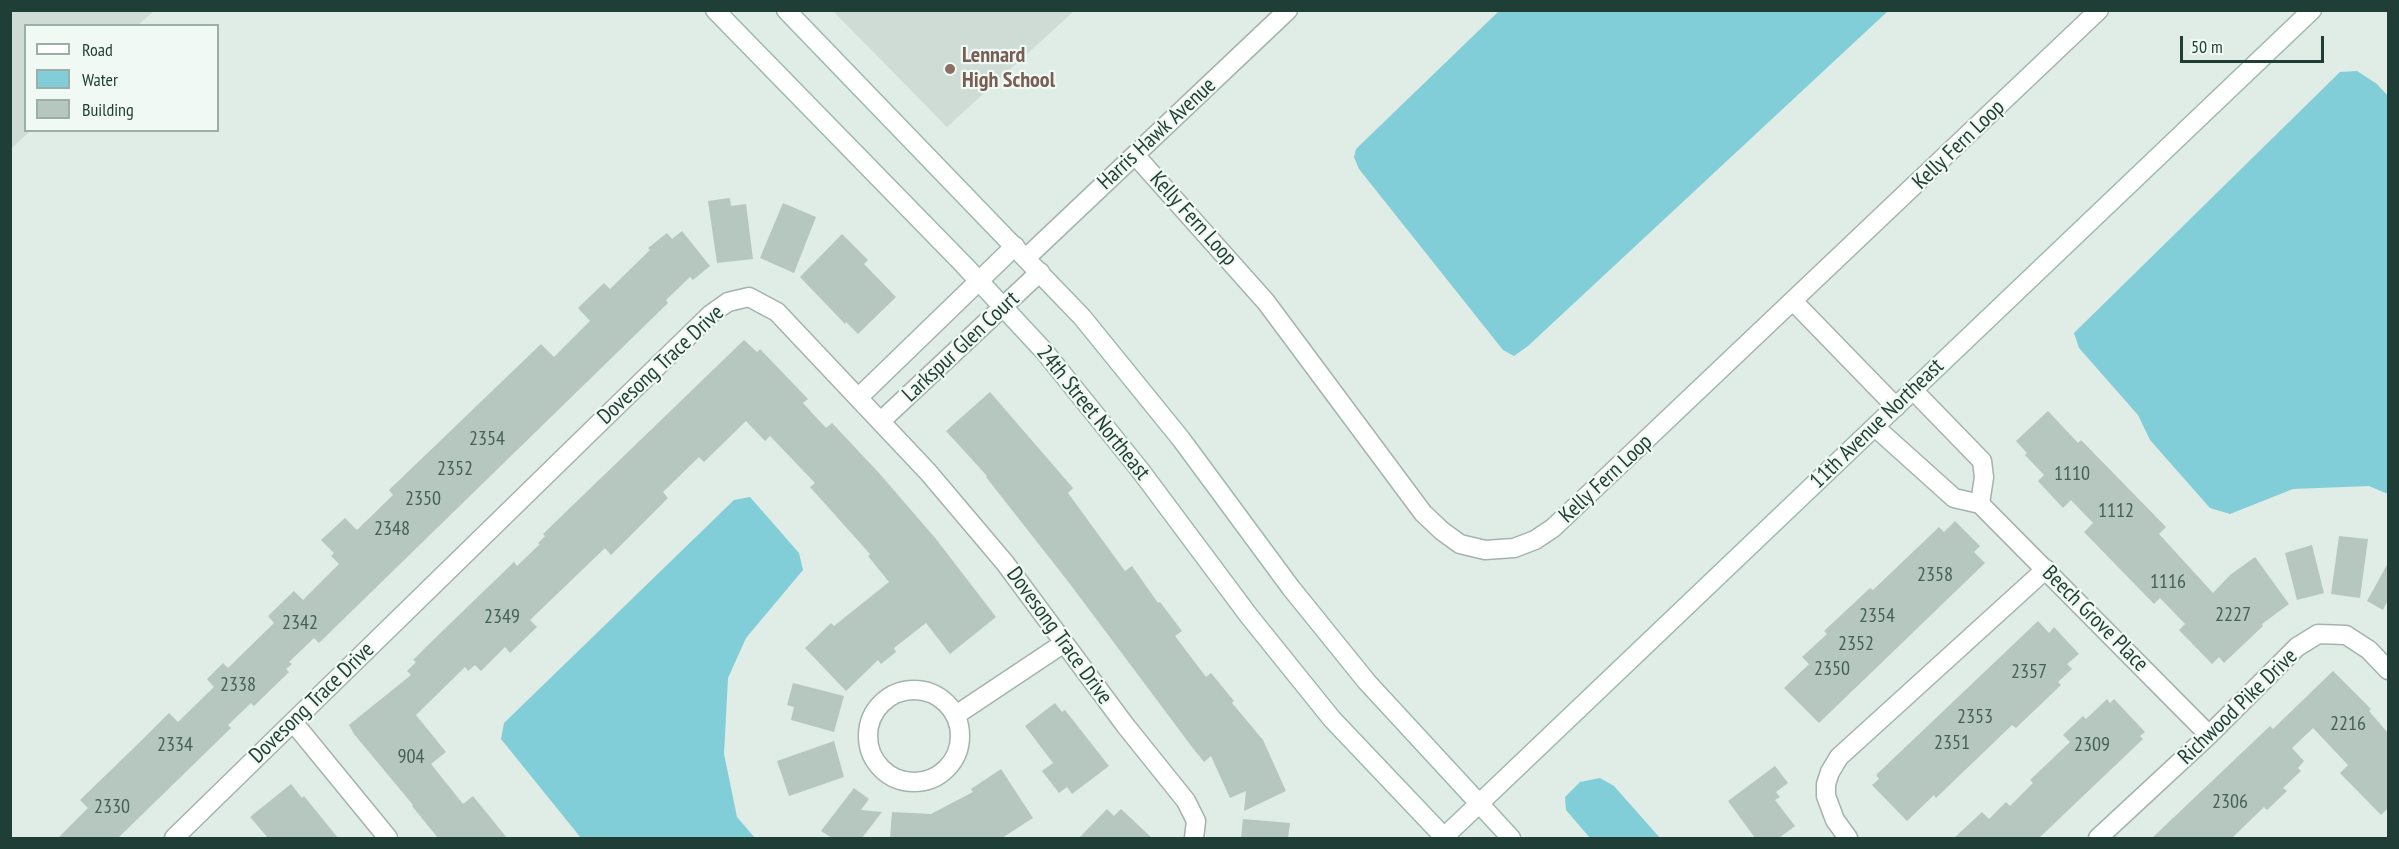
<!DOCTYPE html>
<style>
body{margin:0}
#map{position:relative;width:2399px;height:849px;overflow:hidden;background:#e0ece6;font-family:"PT Sans Narrow",sans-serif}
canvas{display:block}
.frame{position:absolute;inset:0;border:12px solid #1f3e35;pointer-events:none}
.legend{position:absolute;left:24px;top:24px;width:195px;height:108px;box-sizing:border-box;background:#f0f9f4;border:2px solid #9caea8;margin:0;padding:8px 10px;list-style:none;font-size:18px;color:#1f3e35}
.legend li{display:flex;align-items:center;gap:12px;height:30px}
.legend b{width:30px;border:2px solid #9caea8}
.scale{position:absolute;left:2180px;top:36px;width:144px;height:27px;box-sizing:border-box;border:3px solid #1f3e35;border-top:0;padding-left:8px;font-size:18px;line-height:21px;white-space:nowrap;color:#1f3e35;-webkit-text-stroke:4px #f0f9f4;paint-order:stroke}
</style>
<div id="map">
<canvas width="2399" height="849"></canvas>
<div class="frame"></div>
<ul class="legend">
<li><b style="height:8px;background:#fff"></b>Road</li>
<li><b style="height:16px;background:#81cdd8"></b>Water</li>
<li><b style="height:16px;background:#b5c7bf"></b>Building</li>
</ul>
<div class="scale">50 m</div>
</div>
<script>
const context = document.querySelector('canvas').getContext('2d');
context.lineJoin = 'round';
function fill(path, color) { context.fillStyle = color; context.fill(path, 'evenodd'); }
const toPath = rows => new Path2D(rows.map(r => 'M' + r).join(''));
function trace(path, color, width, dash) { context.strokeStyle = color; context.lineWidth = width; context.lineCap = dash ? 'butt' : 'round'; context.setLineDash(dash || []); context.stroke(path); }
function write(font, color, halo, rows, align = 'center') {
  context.font = font + ' "PT Sans Narrow",sans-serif'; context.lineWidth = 4.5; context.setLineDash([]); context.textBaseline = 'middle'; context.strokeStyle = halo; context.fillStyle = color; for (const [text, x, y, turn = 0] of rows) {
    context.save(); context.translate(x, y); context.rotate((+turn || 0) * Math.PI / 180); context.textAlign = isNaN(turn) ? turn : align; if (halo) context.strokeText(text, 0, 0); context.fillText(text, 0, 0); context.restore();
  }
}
fill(toPath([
 [11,10,154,10,154,11,138,25,26,26,26,130,30,131,11,149],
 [833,11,1074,11,947,127]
]), '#cedcd5');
fill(toPath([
 [1499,11,1499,10,1888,11,1528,346,1514,356,1503,350,1359,169,1354,157,1356,149],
 [2357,71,2377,84,2388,96,2388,494,2369,486,2293,489,2230,514,2210,508,2150,440,2138,415,2079,348,2074,333,2340,72],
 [750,497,799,553,803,570,746,638,728,678,724,754,737,817,755,838,581,838,501,739,504,723,734,500],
 [1600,778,1614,786,1660,838,1590,838,1566,810,1565,797,1580,782]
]), '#81cdd8');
fill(toPath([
 [730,198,731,206,746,204,753,259,717,263,708,201],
 [783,203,816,217,794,273,760,258],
 [682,231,710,266,693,280,690,277,666,300,668,303,319,643,314,638,289,662,292,664,286,669,289,672,254,706,251,703,228,725,231,728,118,838,58,838,88,808,80,800,143,739,169,713,178,722,214,687,207,679,223,663,228,668,274,623,268,616,294,591,303,600,339,564,331,556,334,553,321,540,345,518,357,530,393,495,389,490,541,344,554,357,590,321,578,308,604,283,610,289,650,250,648,248,667,233,672,239],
 [842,234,868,260,864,264,896,297,858,334,846,322,845,324,800,277],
 [744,340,757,352,760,349,808,399,803,403,826,428,832,423,879,473,936,539,996,617,950,654,926,623,894,648,896,652,881,664,878,660,846,691,805,648,831,623,834,626,889,582,868,556,870,554,810,487,815,483,770,436,765,441,746,421,704,462,699,457,663,492,668,498,611,555,605,548,530,620,537,627,510,653,505,647,481,671,475,665,468,671,465,667,416,715,446,752,431,764,463,804,473,796,507,838,438,838,412,806,413,805,354,734,349,725,411,675,407,671,416,662,413,660,430,643,514,562,517,566,540,544,538,543,545,536,543,534],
 [990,392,1073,488,1068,493,1125,571,1132,566,1158,603,1160,602,1182,631,1175,636,1206,677,1211,673,1234,701,1232,703,1263,740,1286,791,1244,811,1246,791,1230,798,1211,756,1204,762,1192,747,1070,584,986,477,987,476,946,431],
 [2048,411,2078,443,2081,440,2166,527,2159,534,2213,593,2230,575,2255,557,2289,604,2262,624,2263,626,2224,663,2219,657,2212,664,2179,630,2185,624,2160,598,2154,604,2084,532,2093,523,2071,500,2063,508,2038,481,2044,475,2025,455,2027,453,2016,441],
 [1955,521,1980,546,1974,552,1985,563,1819,723,1784,688,1809,664,1802,657,1827,634,1824,631,1870,588,1873,590,1939,527,1944,532],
 [2339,536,2368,539,2360,598,2331,594],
 [2312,545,2324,593,2297,600,2285,553],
 [2388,563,2388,600,2383,610,2367,601],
 [2038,621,2049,633,2054,627,2079,654,2067,664,2072,669,2058,682,2061,685,2016,728,2012,725,1936,798,1934,795,1907,821,1872,785,1879,779,1876,775],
 [2333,671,2371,709,2369,711,2388,733,2388,808,2381,815,2340,773,2348,765,2313,728,2292,748,2304,761,2298,768,2301,771,2283,788,2287,791,2267,810,2264,807,2232,838,2152,838,2270,726,2273,729],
 [793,683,844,696,834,732,791,720,794,707,787,705],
 [2107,699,2110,703,2114,699,2145,732,2140,736,2143,739,2039,838,1954,838,1982,812,1989,819,2006,802,2010,806,2033,783,2030,780,2070,742,2063,735,2083,716,2086,719],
 [1055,703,1062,712,1065,710,1109,766,1072,794,1067,787,1059,793,1042,771,1053,763,1025,726],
 [834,741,844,777,789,796,777,761],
 [1775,766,1788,783,1776,792,1780,797,1775,800,1795,826,1779,838,1755,838,1728,801],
 [1001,769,1033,818,1002,838,890,838,892,812,931,814,973,792,971,789],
 [291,784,302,798,304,796,338,838,268,838,250,817],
 [854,788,869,799,861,810,882,812,862,838,832,838,821,831],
 [1107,809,1114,816,1121,809,1152,838,1079,838],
 [1243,819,1290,823,1288,838,1241,838]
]), '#b5c7bf');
const street = toPath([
 [1135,155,1266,302,1423,513,1442,531,1460,544,1485,550,1514,548,1535,540,1553,528,2099,10],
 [1026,258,1288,10],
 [1794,302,1896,407],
 [1913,390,1982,461,1984,477,1980,504],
 [859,397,1015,246],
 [881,421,1040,272],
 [1875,427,1954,498,1980,504,2209,735],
 '868 736a46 46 0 1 1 92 0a46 46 0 1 1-92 0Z',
 [956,715,1064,643],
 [293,722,388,838],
 [174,838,711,314,728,302,749,297,777,312,928,472,1005,563,1125,725,1186,801,1196,821,1194,838],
 [1848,838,1835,820,1826,796,1826,784,1830,772,1839,757,2046,569],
 [2098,838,2209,735,2297,647,2318,634,2346,635,2369,650,2388,670]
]);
const secondary = toPath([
 [715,10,964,265,1044,351,1140,470,1249,616,1332,719,1445,838],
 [786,10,1082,317,1181,439,1291,588,1367,682,1511,838],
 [1443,838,2312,10]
]);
trace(street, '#a2b4ad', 21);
trace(secondary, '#9db9ae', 21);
trace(street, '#fff', 18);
trace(secondary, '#fff', 18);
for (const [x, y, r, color] of [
 [950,69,6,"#8d6e63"]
]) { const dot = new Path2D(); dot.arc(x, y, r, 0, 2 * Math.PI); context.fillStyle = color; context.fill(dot); trace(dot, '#f0f9f4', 2); }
write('20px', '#446058', null, [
 ["2354",487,439],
 ["2352",455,469],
 ["1110",2072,474],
 ["2350",423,499],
 ["1112",2116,511],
 ["2348",392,529],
 ["2358",1935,575],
 ["1116",2168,582],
 ["2227",2233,615],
 ["2354",1877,616],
 ["2349",502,617],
 ["2342",300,623],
 ["2352",1856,644],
 ["2350",1832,669],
 ["2357",2029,672],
 ["2338",238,685],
 ["2353",1975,717],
 ["2216",2348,724],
 ["2351",1952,743],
 ["2334",175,745],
 ["2309",2092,745],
 ["904",411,757],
 ["2306",2230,802],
 ["2330",112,807]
]);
write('bold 22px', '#785e54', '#f0f9f4', [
 ["Lennard",962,56],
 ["High School",962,81]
], 'left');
write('22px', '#1f3e35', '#f0f9f4', [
 ["Harris Hawk Avenue",1157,134,-43],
 ["Kelly Fern Loop",1959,145,-44],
 ["Kelly Fern Loop",1193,219,48],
 ["Larkspur Glen Court",961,347,-43],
 ["Dovesong Trace Drive",661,365,-43],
 ["24th Street Northeast",1093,413,51],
 ["11th Avenue Northeast",1877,424,-44],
 ["Kelly Fern Loop",1606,479,-43],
 ["Beech Grove Place",2095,619,45],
 ["Dovesong Trace Drive",1059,636,54],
 ["Dovesong Trace Drive",312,703,-44],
 ["Richwood Pike Drive",2238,707,-44]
]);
</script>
